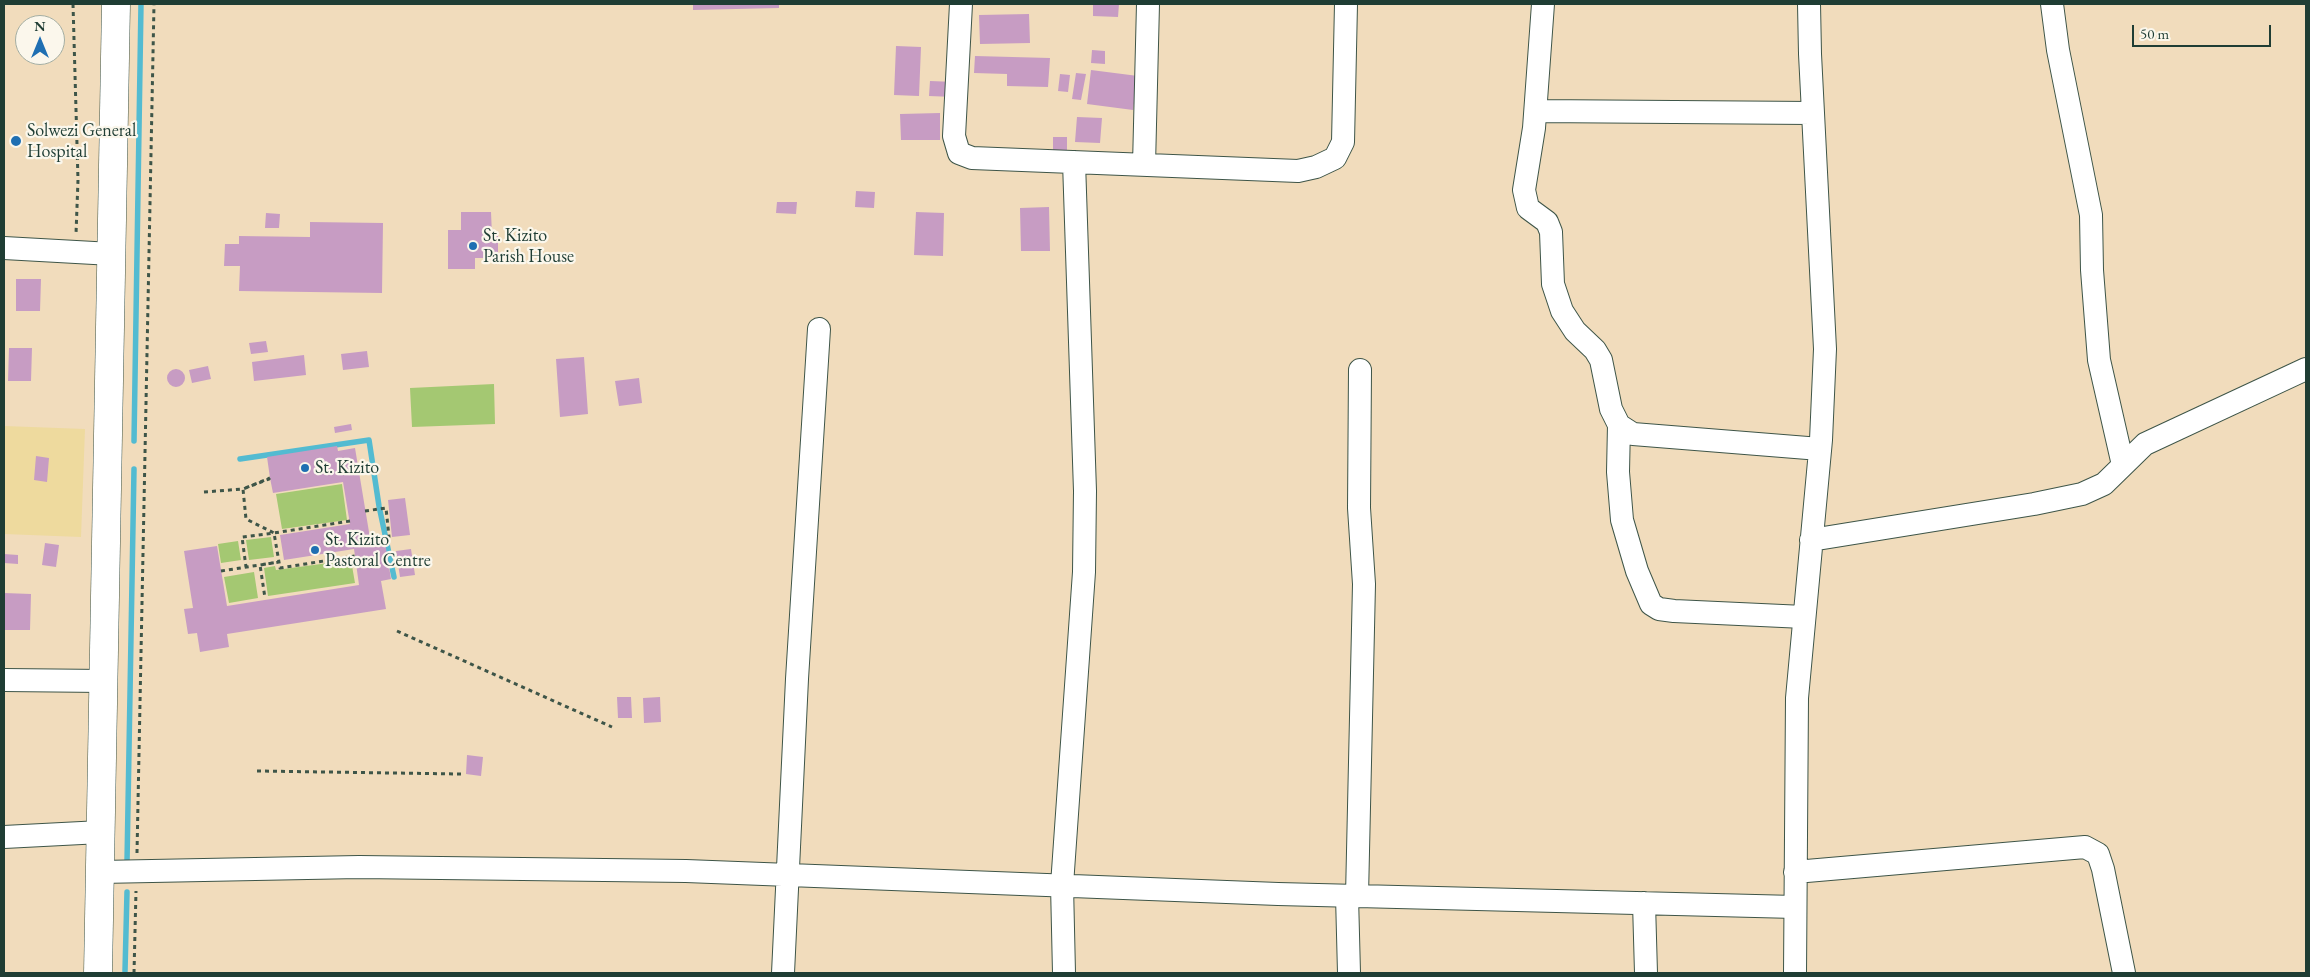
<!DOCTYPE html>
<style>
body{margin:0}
#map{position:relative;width:2310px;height:977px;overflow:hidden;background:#f1dcbc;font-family:"EB Garamond",serif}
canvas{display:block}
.frame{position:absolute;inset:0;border:5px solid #1f3d34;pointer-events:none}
.north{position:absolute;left:15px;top:15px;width:50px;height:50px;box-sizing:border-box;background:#fbf7ec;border:1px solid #a3ada2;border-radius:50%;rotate:0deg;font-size:14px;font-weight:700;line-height:20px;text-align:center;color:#1f3d34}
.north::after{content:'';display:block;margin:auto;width:18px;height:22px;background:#1f6fb2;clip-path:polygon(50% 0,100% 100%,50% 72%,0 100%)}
.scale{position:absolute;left:2132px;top:25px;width:139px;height:22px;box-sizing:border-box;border:2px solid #1f3d34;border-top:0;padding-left:6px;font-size:15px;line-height:18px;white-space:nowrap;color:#1f3d34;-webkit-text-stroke:4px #fbf7ec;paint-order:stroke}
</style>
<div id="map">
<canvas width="2310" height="977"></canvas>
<div class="frame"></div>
<div class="north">N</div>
<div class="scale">50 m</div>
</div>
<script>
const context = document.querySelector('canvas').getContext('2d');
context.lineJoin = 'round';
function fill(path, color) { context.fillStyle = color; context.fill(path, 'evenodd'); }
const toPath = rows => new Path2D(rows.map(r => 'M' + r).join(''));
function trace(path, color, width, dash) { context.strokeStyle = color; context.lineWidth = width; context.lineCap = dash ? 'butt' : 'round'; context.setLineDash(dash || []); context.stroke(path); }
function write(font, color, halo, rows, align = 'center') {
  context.font = font + ' "EB Garamond",serif'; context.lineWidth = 4.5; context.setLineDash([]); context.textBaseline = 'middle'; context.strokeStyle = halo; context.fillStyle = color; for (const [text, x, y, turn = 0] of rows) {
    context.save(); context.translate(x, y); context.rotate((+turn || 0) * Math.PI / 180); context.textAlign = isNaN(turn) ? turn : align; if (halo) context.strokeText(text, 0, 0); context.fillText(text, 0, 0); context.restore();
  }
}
fill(toPath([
 [494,384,495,424,412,427,410,388],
 [342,484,347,520,282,529,276,494],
 [271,537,274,557,249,560,246,540],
 [238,541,241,560,221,563,218,544],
 [351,560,355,583,268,596,264,568,275,566,276,570],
 [254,572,258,598,229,603,224,577]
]), '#a4c872');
fill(toPath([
 [4,426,85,429,81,537,4,534]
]), '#eeda9e');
trace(toPath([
 [134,441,141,4],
 [240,459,369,440,379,506,394,577],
 [127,862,134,469],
 [125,971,127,892]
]), '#53bbd1', 5.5);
fill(toPath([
 [693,4,779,4,779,8,693,10],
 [1093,4,1119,4,1118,17,1093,16],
 [1029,14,1030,43,980,44,979,15],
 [896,46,921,47,919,96,894,95],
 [1092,50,1105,51,1105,64,1091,63],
 [975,56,1050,58,1048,87,1007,86,1007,74,974,73],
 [1091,70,1138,76,1133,110,1087,104],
 [1076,73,1086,74,1081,100,1072,99],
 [1060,74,1070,75,1068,92,1058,91],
 [930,81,955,82,954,97,929,96],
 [940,113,940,140,901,140,900,114],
 [1077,117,1102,118,1100,143,1075,142],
 [1053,137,1067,137,1067,151,1053,151],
 [856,191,875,192,874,208,855,207],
 [777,202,797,202,796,214,776,213],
 [1049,207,1050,251,1021,251,1020,208],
 [461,212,491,212,492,235,498,235,498,258,475,258,475,269,448,269,448,230,461,230],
 [916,212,944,213,943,256,914,255],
 [266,213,280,214,279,228,265,228],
 [310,222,383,223,382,293,239,291,240,266,224,266,225,244,239,244,239,236,310,237],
 [16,279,41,279,40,311,16,311],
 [266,341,268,352,251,354,249,343],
 [9,348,32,348,31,381,8,381],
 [367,351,369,367,343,370,341,354],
 [304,355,306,375,254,381,252,362],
 [584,357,588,414,560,417,556,359],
 [208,366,211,379,192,383,189,370],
 '167 378a9 9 0 1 1 18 0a9 9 0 1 1-18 0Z',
 [639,378,642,403,619,406,615,381],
 [351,424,352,430,335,433,334,427],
 [337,446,338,451,355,448,371,544,385,542,391,579,381,581,386,609,227,634,229,647,200,652,197,633,188,634,184,609,193,608,184,551,217,546,227,606,359,585,354,549,284,560,280,535,350,524,343,482,273,493,270,478,267,457],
 [36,456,49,458,47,482,34,480],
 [405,498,410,535,392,537,388,500],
 [45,543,59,545,56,567,42,565],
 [411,549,415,575,400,577,396,551],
 [4,554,18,555,18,564,4,563],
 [4,593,31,594,30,630,4,630],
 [617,697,631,697,632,718,618,718],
 [660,697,661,722,644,723,643,698],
 [467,755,483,757,481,776,466,774]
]), '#c79cc3');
const minor = toPath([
 [961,4,954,136,959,153,972,158,1298,171,1316,167,1335,158,1343,142,1346,4],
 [1543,4,1534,128,1524,190,1528,208,1547,222,1551,232,1553,284,1562,311,1575,331,1595,350,1601,360,1611,409,1619,425,1633,434,1820,449],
 [2052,4,2058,50,2091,215,2092,270,2099,360,2123,465],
 [1536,111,1812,113],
 [1144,165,1148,4],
 [4,248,112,254],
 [1619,425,1618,472,1622,520,1637,571,1651,604,1659,609,1674,611,1804,617],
 [1811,540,2034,504,2082,494,2104,484,2145,444,2306,369],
 [4,680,104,681],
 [4,837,101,832],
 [100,872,359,867,686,871,1278,894,1795,907],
 [1795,872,2085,847,2098,854,2103,869,2124,973],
 [1347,896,1349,973],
 [1357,896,1364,584,1359,508,1360,370],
 [1644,903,1646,973],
 [783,973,797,679,819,329],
 [1064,973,1062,885,1084,572,1085,491,1074,162],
 [1795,973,1797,698,1821,440,1825,349,1810,54,1809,4]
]);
const major = toPath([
 [98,973,116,4]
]);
trace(minor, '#3e5548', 24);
trace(major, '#3e5548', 29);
trace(toPath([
 [73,4,78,180,76,234],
 [270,478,269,479,243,489,270,478],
 [204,492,243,489,246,519,274,533,242,537,246,567],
 [365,511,386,508,389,537,370,541],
 [350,521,274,533,280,568,355,556],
 [221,571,279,562,260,565,265,598],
 [397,631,612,727],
 [257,771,461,774],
 [137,853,154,4],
 [134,973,136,891]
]), '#3e5548', 3, [4, 4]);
trace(minor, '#fff', 22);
trace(major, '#fff', 28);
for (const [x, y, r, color] of [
 [16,141,6,"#1f6fb2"],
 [473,246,5,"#1f6fb2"],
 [305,468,5,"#1f6fb2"],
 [315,550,5,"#1f6fb2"]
]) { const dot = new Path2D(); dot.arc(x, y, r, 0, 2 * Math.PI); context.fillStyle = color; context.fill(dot); trace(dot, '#fbf7ec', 2); }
write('18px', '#1f3d34', '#fbf7ec', [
 ["Solwezi General",27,131],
 ["Hospital",27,152],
 ["St. Kizito",483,236],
 ["Parish House",483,257],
 ["St. Kizito",315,468],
 ["St. Kizito",325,540],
 ["Pastoral Centre",325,561]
], 'left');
</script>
